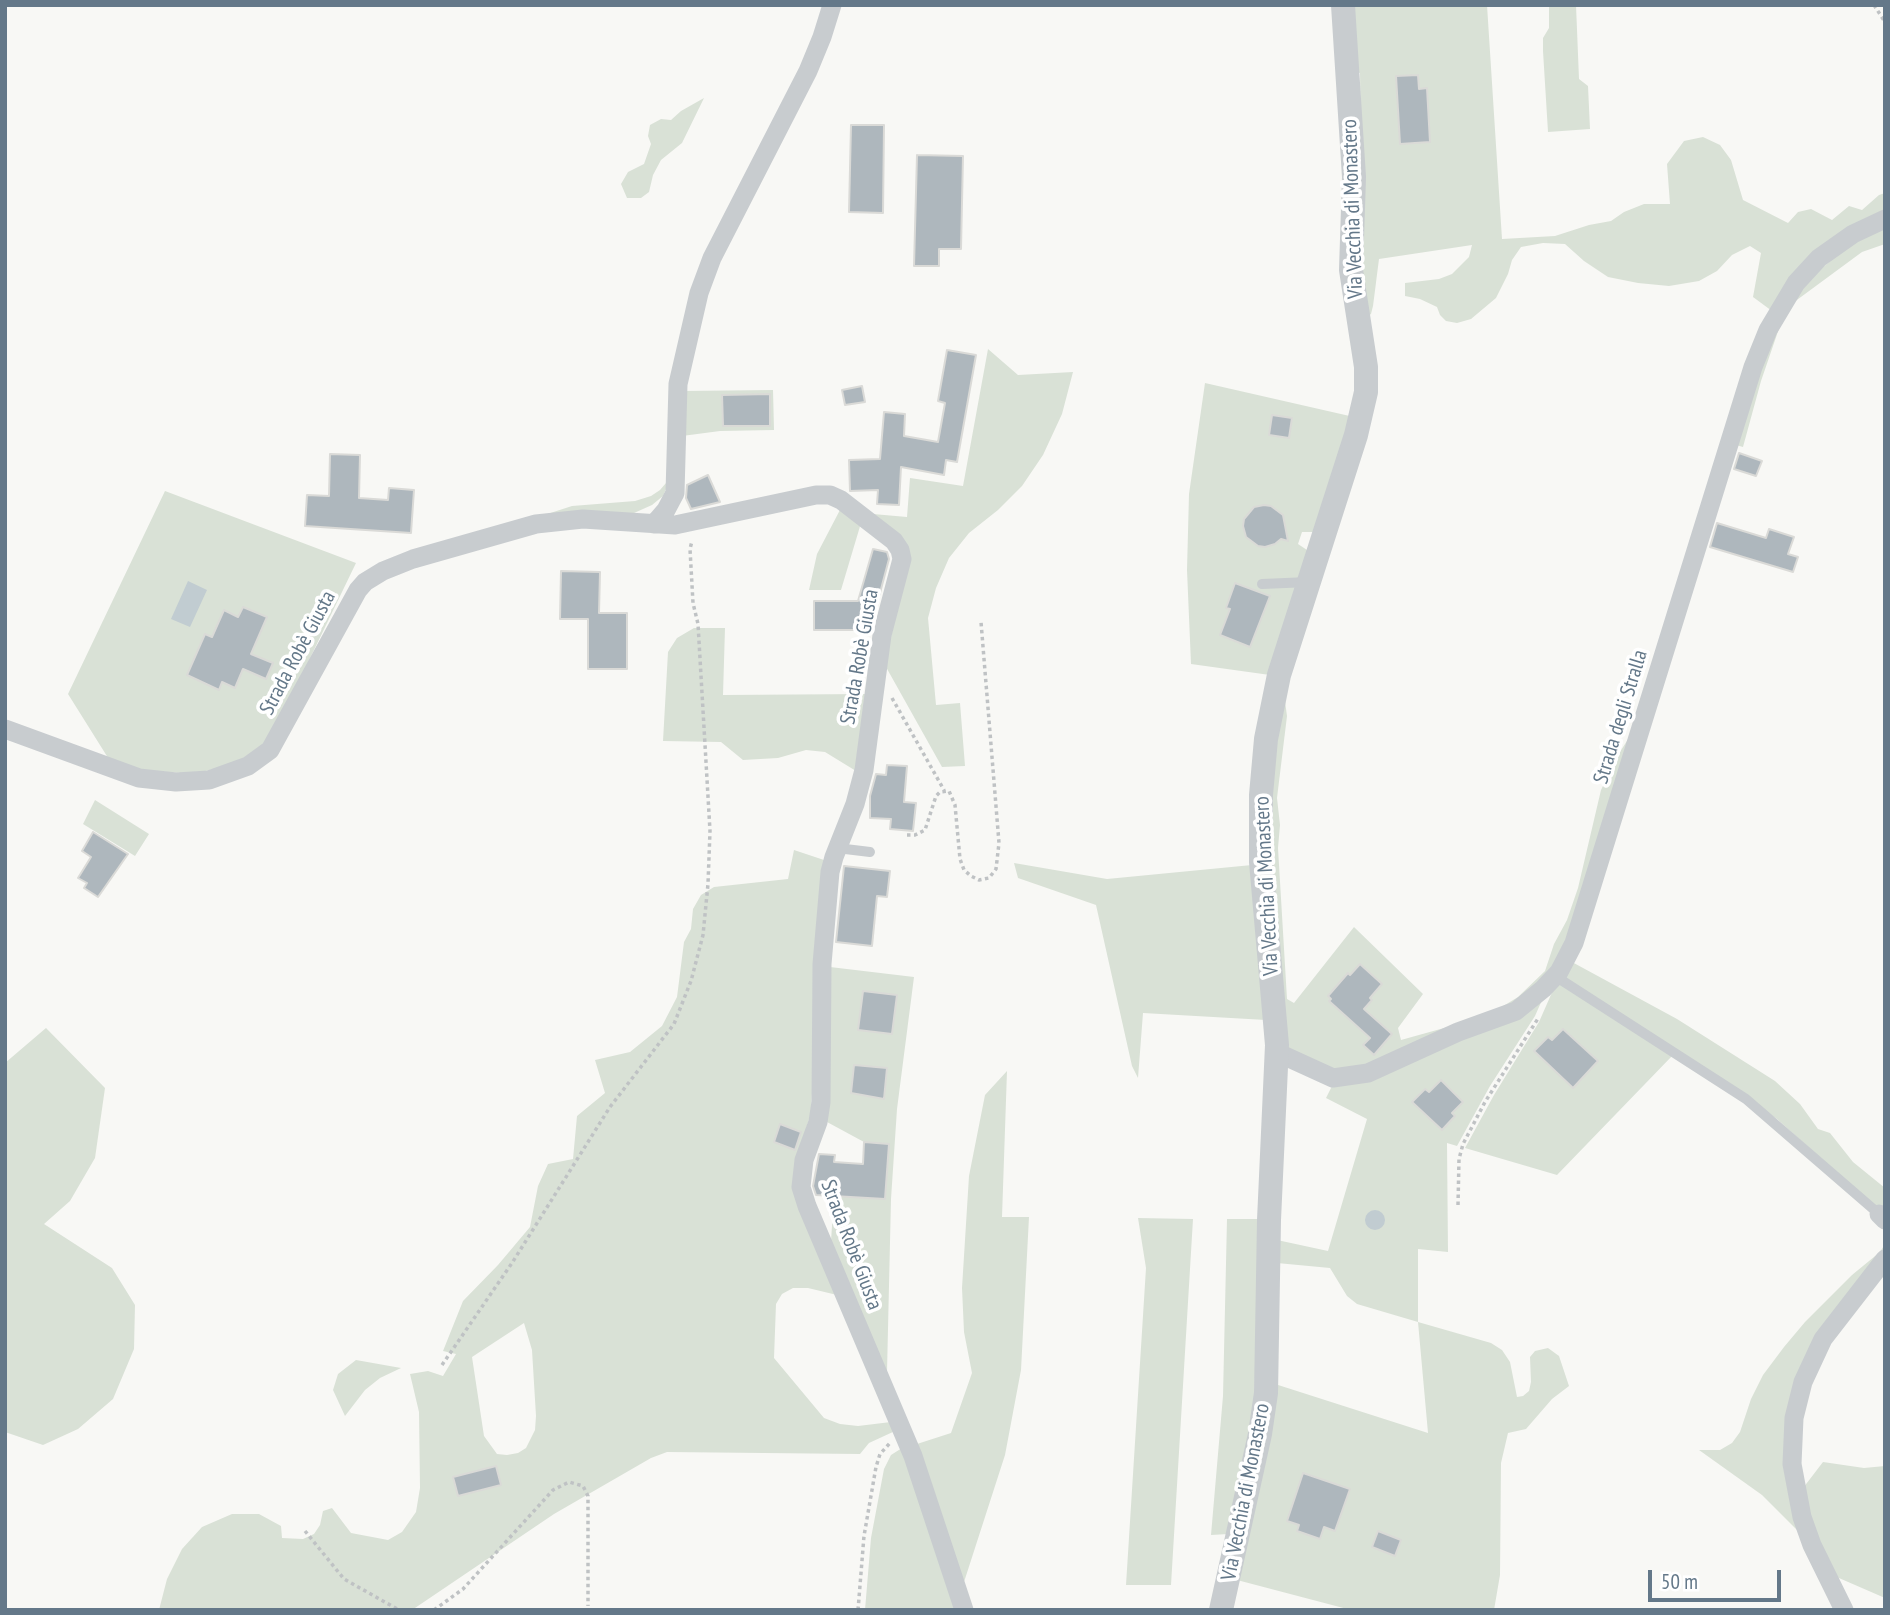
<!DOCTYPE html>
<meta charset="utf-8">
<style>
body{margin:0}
#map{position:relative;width:1890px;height:1615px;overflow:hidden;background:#f8f8f5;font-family:"PT Sans Narrow",sans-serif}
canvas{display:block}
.frame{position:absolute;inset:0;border:7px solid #647889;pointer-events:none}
.scale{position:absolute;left:1648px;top:1570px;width:133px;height:32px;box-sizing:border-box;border:4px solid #647889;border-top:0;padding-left:9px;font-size:21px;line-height:24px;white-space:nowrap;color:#647889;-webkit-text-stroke:5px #fff;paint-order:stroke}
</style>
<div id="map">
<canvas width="1890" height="1615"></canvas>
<div class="frame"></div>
<div class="scale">50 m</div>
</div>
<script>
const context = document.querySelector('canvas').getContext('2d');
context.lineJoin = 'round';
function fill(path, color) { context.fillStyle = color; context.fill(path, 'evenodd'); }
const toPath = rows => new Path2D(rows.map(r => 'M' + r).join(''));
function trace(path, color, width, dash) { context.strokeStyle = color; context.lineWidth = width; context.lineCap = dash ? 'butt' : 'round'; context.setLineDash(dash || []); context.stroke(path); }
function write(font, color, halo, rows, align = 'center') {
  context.font = font + ' "PT Sans Narrow",sans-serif'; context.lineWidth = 7; context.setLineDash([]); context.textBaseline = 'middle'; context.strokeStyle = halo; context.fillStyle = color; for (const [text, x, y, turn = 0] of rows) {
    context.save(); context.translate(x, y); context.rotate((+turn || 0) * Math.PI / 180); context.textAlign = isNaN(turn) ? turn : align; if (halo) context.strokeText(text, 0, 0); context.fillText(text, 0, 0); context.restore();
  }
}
fill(toPath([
 [1349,5,1487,5,1502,239,1555,236,1589,225,1611,221,1624,212,1644,204,1670,204,1667,164,1684,141,1703,137,1720,145,1731,160,1743,200,1788,223,1798,212,1811,209,1832,220,1849,206,1862,210,1879,195,1885,193,1885,214,1772,311,1753,297,1761,253,1750,246,1732,255,1717,271,1699,281,1669,286,1638,283,1608,277,1584,261,1565,244,1543,243,1521,247,1512,260,1508,274,1496,298,1471,319,1457,323,1446,321,1440,315,1437,307,1420,299,1405,296,1405,283,1439,279,1452,274,1469,257,1472,245,1379,259,1373,306,1371,314,1368,316,1363,311,1360,73,1352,71],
 [1549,5,1576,5,1579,79,1588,86,1590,129,1548,132,1543,51,1543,38,1549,28],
 [704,98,682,143,661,160,653,175,649,192,641,198,627,198,621,184,628,172,644,164,651,144,648,136,650,125,661,119,671,120,681,111],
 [1885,224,1885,244,1862,252,1786,308,1761,381,1743,447,1736,445,1766,349,1779,318,1786,308,1799,288,1831,255,1863,233],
 [988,349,1018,375,1073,372,1062,414,1043,455,1022,486,998,510,969,533,949,558,936,588,928,618,936,705,960,703,965,766,942,767,886,667,890,640,907,572,873,514,907,517,910,478,963,486],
 [1205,383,1354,417,1317,532,1302,532,1298,544,1310,552,1270,675,1191,664,1187,570,1189,494],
 [773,390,774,430,720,431,682,436,682,391],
 [672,476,663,496,652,505,634,513,535,518,572,506,635,501,651,496,660,490],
 [165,491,356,563,284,712,268,740,243,761,195,774,140,770,110,761,68,694],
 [841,508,861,523,841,590,809,590,817,554],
 [694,628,725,628,723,695,867,694,856,771,825,752,806,750,778,758,743,760,721,742,663,741,668,652,677,638],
 [1283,687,1287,716,1277,798,1280,825,1278,848,1287,999,1294,1003,1354,927,1423,994,1398,1028,1401,1040,1487,1016,1518,997,1545,971,1554,944,1567,920,1578,888,1601,790,1618,755,1632,733,1570,940,1554,969,1529,996,1491,1018,1459,1028,1383,1064,1356,1073,1332,1074,1296,1057,1289,1051,1284,1043,1270,853,1272,756],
 [95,800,149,834,135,856,83,824],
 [794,850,824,860,811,1113,799,1151,837,1295,808,1288,793,1288,782,1294,776,1304,774,1358,824,1418,840,1424,858,1426,891,1422,895,1431,869,1443,860,1454,667,1452,651,1458,554,1514,412,1610,159,1610,167,1579,182,1549,202,1527,232,1514,259,1514,281,1526,282,1538,303,1539,314,1534,320,1525,323,1511,332,1508,351,1533,388,1540,402,1532,416,1512,420,1488,419,1412,410,1374,428,1371,443,1376,456,1354,443,1351,463,1301,498,1265,530,1227,538,1186,548,1164,573,1159,577,1116,605,1093,595,1060,630,1052,662,1026,677,997,684,942,691,929,693,909,701,895,714,887,788,879],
 [524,1323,532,1350,536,1416,535,1430,526,1448,518,1453,507,1455,497,1454,484,1436,472,1357],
 [1014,863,1107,879,1252,865,1266,1020,1143,1013,1138,1078,1132,1066,1096,905,1018,878],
 [1572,962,1677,1019,1775,1081,1800,1104,1818,1129,1830,1133,1853,1162,1885,1188,1885,1212,1878,1210,1777,1119,1562,976],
 [830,967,914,977,897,1109,891,1199,887,1372,831,1241,834,1196,885,1199,889,1144,864,1142,827,1122],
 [1557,981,1673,1055,1557,1175,1465,1148,1494,1095,1539,1022],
 [1546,991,1535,1016,1490,1086,1457,1146,1447,1143,1448,1252,1418,1249,1418,1322,1491,1343,1502,1350,1510,1362,1517,1397,1523,1396,1529,1391,1531,1382,1530,1357,1535,1351,1548,1348,1559,1356,1569,1386,1552,1399,1526,1429,1508,1433,1501,1463,1500,1575,1494,1610,1351,1610,1237,1580,1275,1384,1428,1433,1418,1322,1357,1304,1347,1296,1330,1268,1277,1263,1277,1240,1328,1251,1367,1119,1326,1098,1334,1082],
 [46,1028,105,1088,95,1158,70,1201,44,1224,112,1268,135,1305,134,1349,113,1399,78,1429,43,1445,5,1432,5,1063],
 [1007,1071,1002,1217,1029,1217,1021,1370,1005,1455,964,1582,917,1444,951,1433,972,1373,964,1332,962,1288,969,1176,985,1095],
 [1138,1218,1193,1219,1171,1585,1126,1585,1146,1268],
 [1227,1219,1259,1219,1254,1413,1228,1534,1211,1535,1223,1396],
 [1885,1244,1885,1253,1797,1385,1805,1538,1762,1495,1699,1450,1720,1450,1732,1443,1740,1432,1751,1399,1763,1375,1784,1347,1805,1322,1852,1275,1880,1252],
 [356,1360,401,1368,380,1378,365,1390,345,1416,333,1390,338,1374],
 [902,1448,955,1610,865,1610,871,1538,884,1469,891,1455],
 [1823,1462,1864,1468,1885,1466,1885,1598,1832,1575,1800,1492]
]), '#d9e1d6');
fill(toPath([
 [188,581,207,590,190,627,171,619],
 '1365 1220a10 10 0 1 1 20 0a10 10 0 1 1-20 0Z'
]), '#c1ccd1');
const building = toPath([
 [1418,75,1419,89,1427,88,1430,142,1400,144,1396,76,1418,75],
 [851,125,884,125,883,213,849,212,851,125],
 [917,155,963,156,961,249,939,249,939,266,914,266,917,155],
 [947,350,976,355,957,462,946,460,944,475,901,467,899,505,877,504,878,490,850,491,849,460,880,459,884,412,905,414,904,436,938,442,945,403,938,401,947,350],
 [862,386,865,402,845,405,842,390,862,386],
 [770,394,770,426,723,426,722,395,770,394],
 [1272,415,1292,418,1289,438,1269,435,1272,415],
 [1739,453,1762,461,1756,476,1734,469,1739,453],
 [330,454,360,455,359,498,388,500,389,488,414,490,411,533,305,526,307,495,329,496,330,454],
 [708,475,720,502,691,509,686,498,687,485,708,475],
 [1264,505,1271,506,1283,515,1288,541,1281,539,1275,544,1265,547,1258,546,1246,537,1243,526,1244,519,1254,507,1264,505],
 [1717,523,1766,538,1769,529,1794,537,1788,554,1798,557,1793,572,1710,547,1717,523],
 [873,549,887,552,889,559,872,623,864,623,864,630,814,630,814,601,858,601,873,549],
 [561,571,600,572,599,613,627,613,627,669,588,669,588,619,560,619,561,571],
 [1235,583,1270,596,1250,647,1220,635,1230,609,1226,608,1235,583],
 [243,607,267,617,251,654,273,663,266,679,243,669,235,688,222,682,219,690,187,675,205,634,212,637,224,610,238,617,243,607],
 [887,765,907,766,904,802,916,803,913,831,890,829,891,819,870,818,870,796,876,774,886,775,887,765],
 [93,832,128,854,98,897,84,888,87,883,78,878,91,857,82,851,93,832],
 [844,866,890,871,887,897,877,896,872,946,836,942,844,866],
 [1360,964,1382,984,1370,998,1372,1000,1364,1009,1392,1034,1374,1055,1363,1045,1370,1038,1329,1001,1331,999,1328,996,1348,973,1350,975,1360,964],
 [863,991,897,995,892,1034,858,1030,863,991],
 [1563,1029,1598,1061,1573,1088,1534,1051,1548,1037,1552,1040,1563,1029],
 [854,1065,887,1068,884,1099,851,1093,854,1065],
 [1441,1080,1463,1102,1452,1113,1455,1116,1442,1130,1412,1102,1425,1089,1429,1092,1441,1080],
 [780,1124,801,1132,795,1150,774,1142,780,1124],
 [864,1142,889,1144,885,1199,816,1195,813,1186,819,1154,835,1155,834,1162,863,1164,864,1142],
 [496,1466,501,1485,458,1496,453,1477,496,1466],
 [1303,1473,1350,1489,1335,1531,1324,1527,1320,1539,1297,1531,1299,1525,1287,1521,1303,1473],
 [1378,1531,1401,1540,1395,1556,1372,1547,1378,1531]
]);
fill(building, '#aeb7bd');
trace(building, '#dadad7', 2);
trace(toPath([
 [1874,5,1885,22],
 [892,698,944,790],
 [907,835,915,835,925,830,936,796,940,792,949,791,955,805,960,859,964,870,971,876,979,880,989,878,996,869,999,843,981,622],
 [1458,1205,1459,1159,1463,1144,1485,1102,1539,1017],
 [442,1365,512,1263,610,1107,674,1024,691,981,703,935,708,884,710,831,698,624,693,603,690,549,692,541],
 [305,1531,344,1579,399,1610],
 [434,1610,463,1589,553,1490,569,1482,583,1486,588,1496,588,1606],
 [858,1610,864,1536,876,1467,880,1454,890,1443]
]), '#bfc2c4', 3.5, [3.5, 3.5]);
trace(toPath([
 [1262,584,1309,582],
 [837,848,870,852],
 [1555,976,1746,1099,1879,1214]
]), '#c8cccf', 10);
trace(toPath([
 [654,524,666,510,675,493,678,384,699,293,712,258,808,71,822,37,832,5],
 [5,729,139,778,176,782,209,780,248,766,270,750,358,590,365,582,383,571,413,559,536,524,583,519,675,525,816,495,830,495,841,500,894,541,900,550,902,559,882,635,864,770,855,804,834,857,830,872,822,964,821,1102,818,1122,804,1160,801,1187,807,1206,913,1456,964,1610],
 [1276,1052,1333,1078,1368,1073,1458,1032,1516,1011,1543,989,1559,972,1574,943,1753,367,1768,330,1796,283,1819,258,1853,234,1885,219],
 [1879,1214,1885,1220],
 [1844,1610,1812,1545,1802,1517,1792,1464,1794,1418,1803,1382,1823,1339,1885,1259]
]), '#c8cccf', 19);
trace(toPath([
 [1221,1610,1260,1434,1266,1393,1269,1220,1277,1045,1261,862,1261,795,1266,739,1279,675,1356,435,1366,392,1366,367,1351,270,1354,177,1343,5]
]), '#c8cccf', 24);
write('21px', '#647889', '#fff', [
 ["Via Vecchia di Monastero",1353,209,-92],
 ["Strada Robè Giusta",298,653,-62],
 ["Strada Robè Giusta",860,657,-80],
 ["Strada degli Stralla",1621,717,-73],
 ["Via Vecchia di Monastero",1267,886,-93],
 ["Strada Robè Giusta",851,1245,69],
 ["Via Vecchia di Monastero",1246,1492,-79]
]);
</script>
